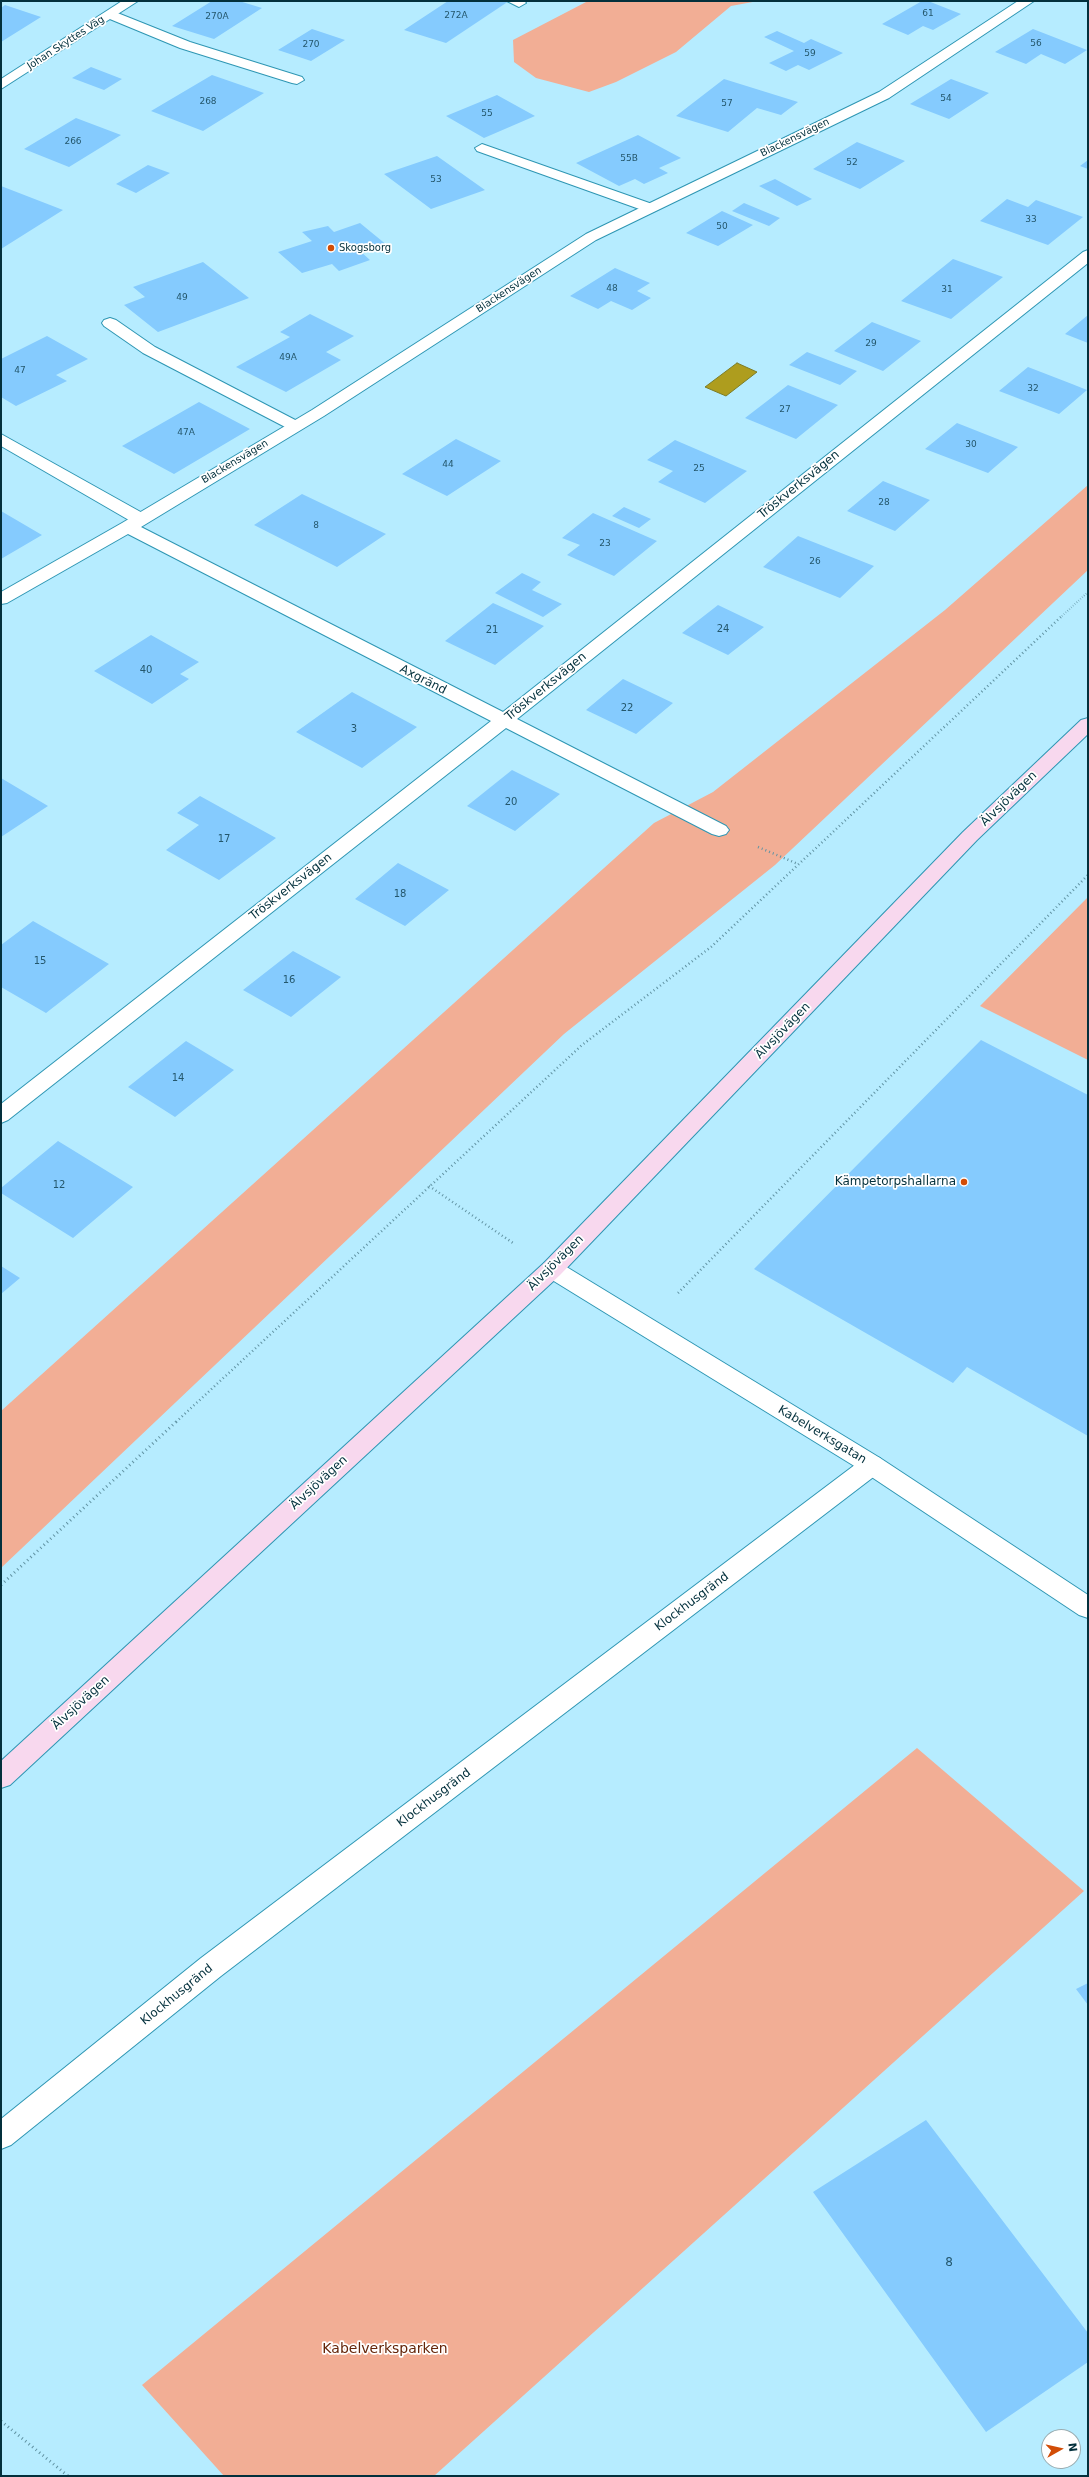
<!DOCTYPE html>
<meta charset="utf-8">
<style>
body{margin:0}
#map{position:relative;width:1089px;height:2477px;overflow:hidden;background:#b6ecff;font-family:"DejaVu Sans",sans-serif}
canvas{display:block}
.frame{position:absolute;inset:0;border:2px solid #03303c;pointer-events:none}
.north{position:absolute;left:1041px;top:2429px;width:40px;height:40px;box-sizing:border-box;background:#fff;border:1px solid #9aacb1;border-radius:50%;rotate:82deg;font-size:11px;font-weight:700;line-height:16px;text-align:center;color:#03303c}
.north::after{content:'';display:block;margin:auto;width:14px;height:18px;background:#d24d07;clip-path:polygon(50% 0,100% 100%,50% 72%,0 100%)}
</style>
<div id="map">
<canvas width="1089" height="2477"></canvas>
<div class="frame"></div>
<div class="north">N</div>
</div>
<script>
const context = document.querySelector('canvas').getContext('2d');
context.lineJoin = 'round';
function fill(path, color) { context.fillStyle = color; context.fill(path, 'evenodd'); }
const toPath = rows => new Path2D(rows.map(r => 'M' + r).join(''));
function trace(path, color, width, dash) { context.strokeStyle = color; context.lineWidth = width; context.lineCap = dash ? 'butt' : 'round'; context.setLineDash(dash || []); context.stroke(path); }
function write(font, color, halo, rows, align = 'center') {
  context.font = font + ' "DejaVu Sans",sans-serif'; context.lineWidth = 3.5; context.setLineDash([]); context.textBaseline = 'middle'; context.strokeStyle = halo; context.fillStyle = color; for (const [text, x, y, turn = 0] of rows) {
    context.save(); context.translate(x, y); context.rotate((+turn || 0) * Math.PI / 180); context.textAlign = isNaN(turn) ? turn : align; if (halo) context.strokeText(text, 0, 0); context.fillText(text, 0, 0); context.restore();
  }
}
fill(toPath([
 [588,1,758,1,731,6,676,52,616,82,589,92,536,78,514,62,513,40],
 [1088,485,1088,570,775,865,564,1034,1,1568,1,1411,654,823,713,792,945,610],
 [1088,897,1088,1060,980,1006],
 [917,1748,1084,1891,434,2476,224,2476,142,2385]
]), '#f2ae95');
const water = toPath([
 [737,363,757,372,726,396,705,387,737,363]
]);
fill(water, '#ae9d1e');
trace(water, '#7b7c27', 1);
fill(toPath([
 [212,1,239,1,262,8,214,39,172,26],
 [448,1,509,1,446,43,404,30],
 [922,1,928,1,961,14,933,30,923,26,908,35,882,24],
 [5,5,41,17,1,42,1,8],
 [312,29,345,40,311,61,278,50],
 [1033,29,1087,50,1065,64,1041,54,1026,64,995,52],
 [777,31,804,43,811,39,843,53,809,70,798,65,786,71,769,63,794,51,764,37],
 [91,67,122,79,104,90,72,78],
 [212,75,264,93,203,131,151,111],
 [724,79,798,102,781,115,757,108,728,132,676,116],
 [951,79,989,93,949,119,910,104],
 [497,95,535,116,484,138,446,116],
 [76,118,121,135,69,167,24,149],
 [638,135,681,158,659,168,668,173,644,184,635,179,619,186,576,163],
 [857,142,905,161,860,189,813,169],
 [437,156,485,190,431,209,384,174],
 [1088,160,1088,169,1080,166],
 [148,165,170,173,136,193,116,184],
 [775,179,812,199,797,206,759,186],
 [1,186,63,210,1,249],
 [1007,199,1028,207,1036,200,1083,217,1048,245,980,221],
 [744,203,780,218,769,226,732,211],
 [722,211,753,225,718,246,686,233],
 [360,223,388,246,360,251,370,260,339,271,332,264,302,273,278,252,312,241,302,232,328,226,334,232],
 [953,259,1003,277,951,319,901,301],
 [203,262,249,298,158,332,124,305,145,297,133,287],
 [615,268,650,283,637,291,651,298,632,310,611,301,598,309,570,296],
 [310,314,354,336,326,352,341,360,286,392,236,367,290,337,280,332],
 [1088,315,1088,343,1065,334],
 [872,322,921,341,883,371,834,351],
 [47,336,88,359,56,375,67,381,16,406,1,397,1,359],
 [807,352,857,371,840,385,789,365],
 [1028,367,1072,384,1087,390,1059,414,999,391],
 [788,385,838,405,796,439,745,418],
 [199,402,250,429,174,474,122,446],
 [957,423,1000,440,1018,447,988,473,925,449],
 [456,439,501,461,447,496,402,474],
 [675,440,747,471,705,503,658,482,673,471,647,460],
 [883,481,930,500,895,531,847,511],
 [302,494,386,534,337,567,254,525],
 [624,507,651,519,639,528,612,516],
 [1,511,42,535,1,559],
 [593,513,657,541,614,576,567,555,580,545,562,538],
 [798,536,874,566,840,598,763,567],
 [522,573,541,582,532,590,562,604,543,617,495,593],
 [493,603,544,626,495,665,445,641],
 [718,605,764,627,728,655,682,633],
 [151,635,199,662,180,674,189,679,152,704,94,671],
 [623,679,673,703,636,734,586,710],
 [352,692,417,727,362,768,296,732],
 [512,770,560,794,515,831,467,806],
 [1,778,48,806,1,837],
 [200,796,276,838,219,880,166,850,199,825,177,813],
 [398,863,449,890,405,926,355,899],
 [33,921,109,964,46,1013,1,987,1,945],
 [293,951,341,977,291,1017,243,990],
 [981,1040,1088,1095,1088,1436,967,1367,953,1383,754,1269],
 [186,1041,234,1070,175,1117,128,1087],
 [58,1141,133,1187,73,1238,1,1193,1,1188],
 [1,1266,20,1278,1,1294],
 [1088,1983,1088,2005,1076,1989],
 [926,2120,1088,2333,1088,2362,986,2432,813,2192]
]), '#85cbfe');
const service = toPath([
 [507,1,524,1,526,3,519,7,507,1],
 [110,10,190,42,302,77,304,80,297,84,292,83,180,48,105,17,103,14,110,10],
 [482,144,655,205,657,208,655,211,645,211,477,151,475,148,482,144],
 [110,318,116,320,155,347,301,423,303,426,301,429,289,429,143,353,104,326,102,323,104,320,110,318],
 [1,434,146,515,149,519,146,523,134,523,1,446,1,434],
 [872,1456,880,1458,884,1465,880,1472,221,1976,11,2145,1,2149,1,2119,201,1958,864,1458,872,1456]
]);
const minor = toPath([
 [1018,1,1034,1,889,98,596,240,324,416,141,527,503,712,1083,252,1088,250,1088,263,517,719,726,826,729,830,726,834,719,836,712,834,506,728,8,1120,1,1123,1,1104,491,721,128,534,7,603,1,604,1,592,122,523,312,410,586,234,879,92,1018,1],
 [552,1261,560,1263,880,1458,1088,1595,1088,1618,1079,1615,864,1472,544,1275,541,1269,544,1263,552,1261]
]);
const tertiary = toPath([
 [122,1,138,1,1,89,1,79,122,1]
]);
const secondary = toPath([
 [1088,718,1088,734,977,840,560,1275,10,1785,1,1788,1,1761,544,1263,963,832,1081,720,1088,718]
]);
trace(service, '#2e96b3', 2);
trace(minor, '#2e96b3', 2);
trace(tertiary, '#2e96b3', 2);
trace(secondary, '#2e96b3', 2);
trace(toPath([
 [1062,616,1088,592]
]), '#6193a3', 2, [0.5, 2]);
trace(toPath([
 [758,847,798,864],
 [429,1186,513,1243],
 [678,1293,1088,875],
 [176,1422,582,1045,711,947,1063,615]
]), '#6193a3', 2.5, [1, 3]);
trace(toPath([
 [1,1585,177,1421],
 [1,2421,68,2476]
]), '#6193a3', 3, [1, 3.5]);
fill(service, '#fff');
fill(minor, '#fff');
fill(tertiary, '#fff');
fill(secondary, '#f8d8ee');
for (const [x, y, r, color] of [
 [331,248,4,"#d24d07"],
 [964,1182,4,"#d24d07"]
]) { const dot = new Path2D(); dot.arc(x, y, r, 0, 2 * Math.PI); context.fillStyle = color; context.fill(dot); trace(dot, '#fff', 1.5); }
write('9px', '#24576c', null, [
 ["61",928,14],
 ["272A",456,16],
 ["270A",217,17],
 ["56",1036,44],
 ["270",311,45],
 ["59",810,54],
 ["54",946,99],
 ["268",208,102],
 ["57",727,104],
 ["55",487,114],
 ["266",73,142],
 ["55B",629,159],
 ["52",852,163],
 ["53",436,180],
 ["33",1031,220],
 ["50",722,227],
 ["48",612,289],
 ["31",947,290],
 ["49",182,298],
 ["29",871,344],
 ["49A",288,358],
 ["47",20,371],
 ["32",1033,389],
 ["27",785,410],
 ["47A",186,433],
 ["30",971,445],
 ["44",448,465],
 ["25",699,469],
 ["28",884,503],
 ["8",316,526],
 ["23",605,544],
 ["26",815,562]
]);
write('10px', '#03303c', '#fff', [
 ["Johan Skyttes Väg",66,43,-33],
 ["Blackensvägen",795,138,-26],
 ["Blackensvägen",509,290,-33],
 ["Blackensvägen",235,462,-31]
]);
write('10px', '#03303c', '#fff', [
 ["Skogsborg",339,248]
], 'left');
write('10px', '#24576c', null, [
 ["24",723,629],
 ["21",492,630],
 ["40",146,670],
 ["22",627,708],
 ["3",354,729],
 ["20",511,802],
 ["17",224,839],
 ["18",400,894],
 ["15",40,961],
 ["16",289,980],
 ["14",178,1078],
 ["12",59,1185]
]);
write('12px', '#03303c', '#fff', [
 ["Tröskverksvägen",799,485,-39],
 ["Axgränd",423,680,27],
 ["Tröskverksvägen",546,687,-39],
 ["Älvsjövägen",1009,799,-44],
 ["Tröskverksvägen",291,887,-38],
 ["Älvsjövägen",783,1031,-46],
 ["Älvsjövägen",556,1263,-45],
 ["Kabelverksgatan",822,1435,31],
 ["Älvsjövägen",319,1483,-43],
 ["Klockhusgränd",692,1602,-37],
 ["Älvsjövägen",81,1703,-43],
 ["Klockhusgränd",434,1798,-37],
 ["Klockhusgränd",177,1995,-39]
]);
write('12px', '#03303c', '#fff', [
 ["Kämpetorpshallarna",956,1182]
], 'right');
write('12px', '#24576c', null, [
 ["8",949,2263]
]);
write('14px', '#652509', '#fff', [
 ["Kabelverksparken",385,2349]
]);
</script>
